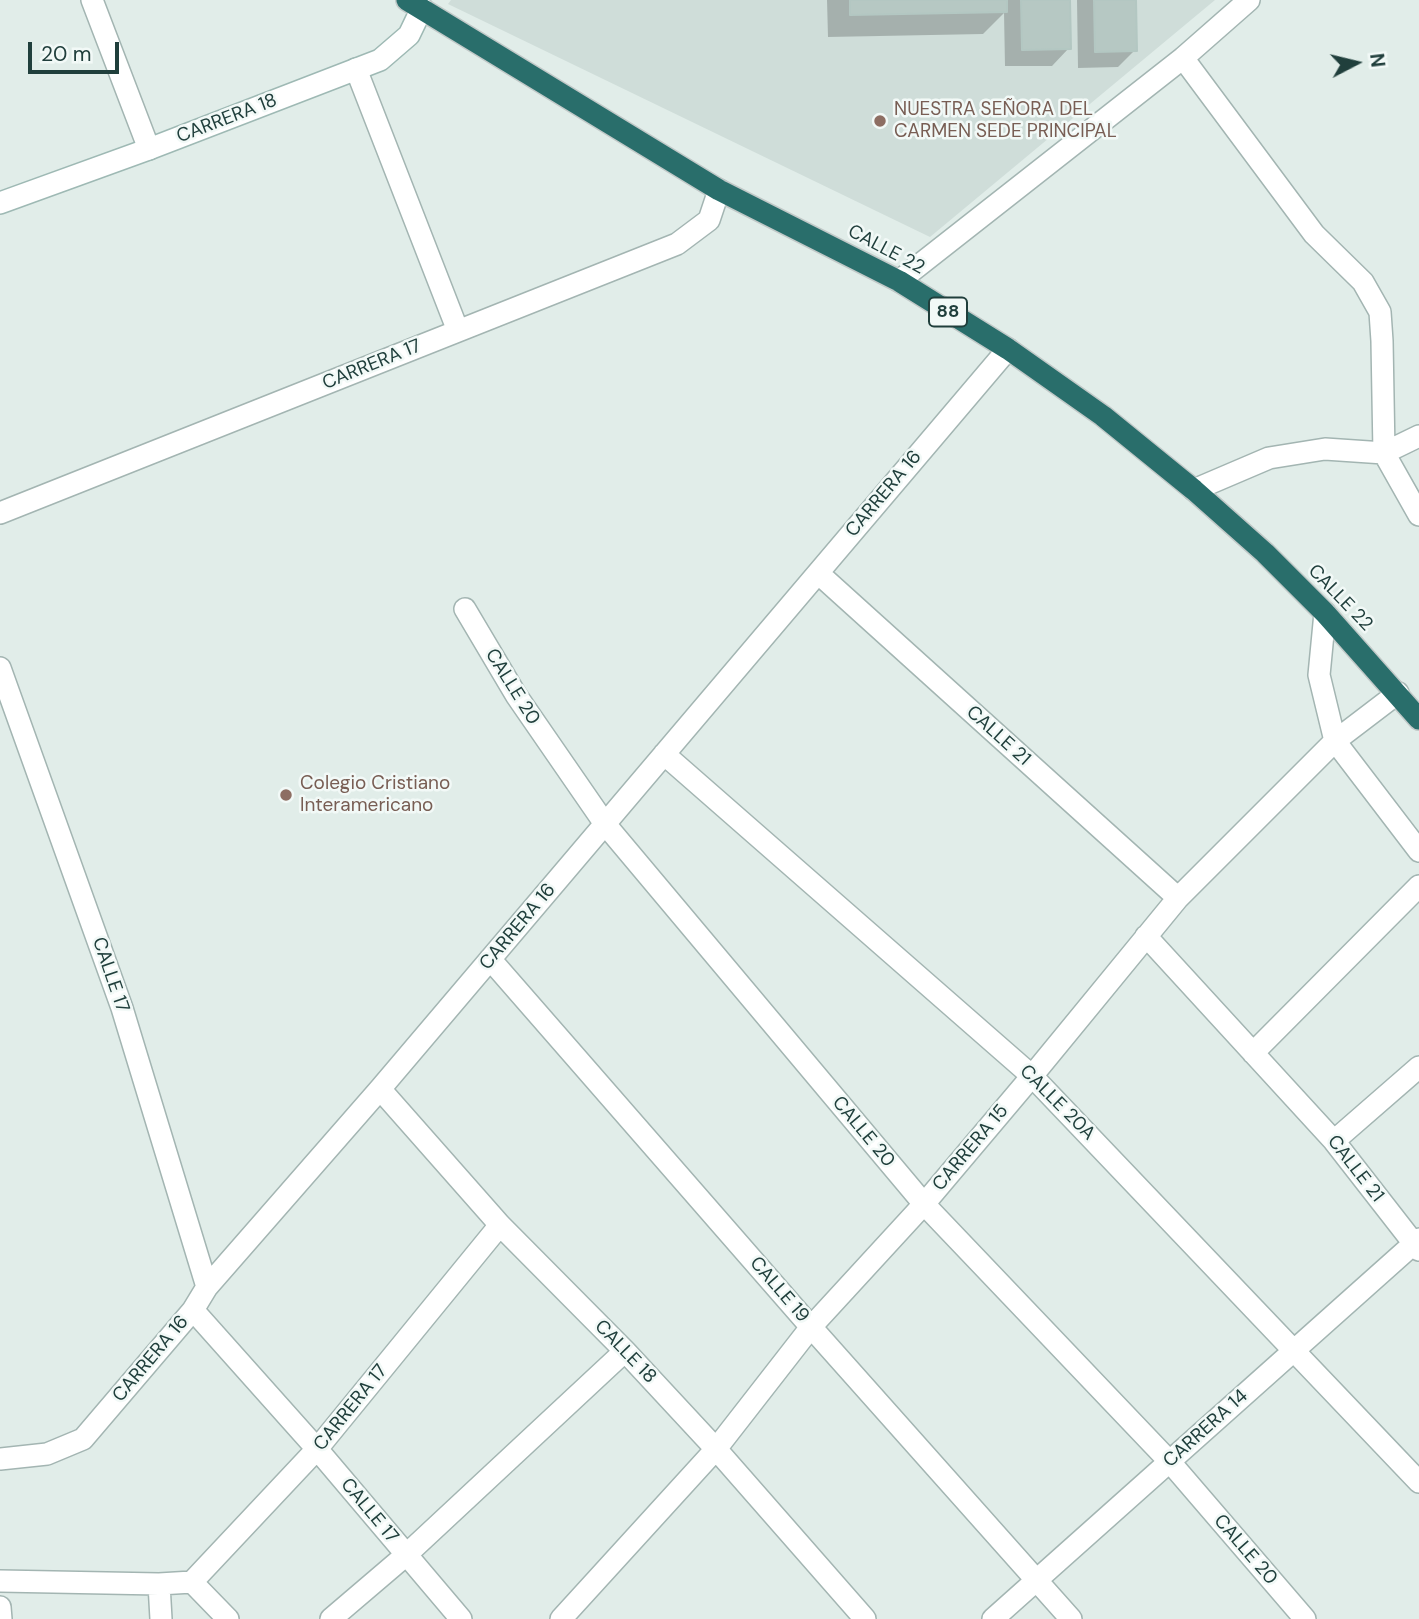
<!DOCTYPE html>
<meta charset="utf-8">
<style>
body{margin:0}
#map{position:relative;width:1419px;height:1619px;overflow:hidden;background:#e1ede9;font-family:"DM Sans",sans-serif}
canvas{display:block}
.north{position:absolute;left:1321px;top:28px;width:70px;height:70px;-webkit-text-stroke:5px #f2f9f7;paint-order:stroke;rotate:83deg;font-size:19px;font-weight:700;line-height:28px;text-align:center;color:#203f3c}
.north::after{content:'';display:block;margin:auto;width:24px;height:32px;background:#203f3c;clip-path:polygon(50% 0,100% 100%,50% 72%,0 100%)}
.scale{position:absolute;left:28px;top:42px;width:91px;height:32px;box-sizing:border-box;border:4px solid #203f3c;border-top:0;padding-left:9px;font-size:21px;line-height:24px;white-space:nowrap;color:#203f3c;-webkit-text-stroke:5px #f2f9f7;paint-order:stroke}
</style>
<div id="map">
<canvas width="1419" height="1619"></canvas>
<div class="north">N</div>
<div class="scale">20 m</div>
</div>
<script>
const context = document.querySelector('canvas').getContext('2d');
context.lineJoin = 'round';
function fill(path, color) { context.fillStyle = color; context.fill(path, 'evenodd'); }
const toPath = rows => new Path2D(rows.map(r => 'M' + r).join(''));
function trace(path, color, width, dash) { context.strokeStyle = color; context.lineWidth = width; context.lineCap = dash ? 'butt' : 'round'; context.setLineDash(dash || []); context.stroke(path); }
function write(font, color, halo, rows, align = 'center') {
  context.font = font + ' "DM Sans",sans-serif'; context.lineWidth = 5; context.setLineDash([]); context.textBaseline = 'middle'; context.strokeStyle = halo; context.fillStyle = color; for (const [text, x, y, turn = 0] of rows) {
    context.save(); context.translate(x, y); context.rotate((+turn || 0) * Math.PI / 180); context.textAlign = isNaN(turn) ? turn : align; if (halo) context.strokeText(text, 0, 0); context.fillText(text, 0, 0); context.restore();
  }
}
fill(toPath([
 [451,0,1215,0,930,237,448,4]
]), '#cfddd9');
fill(toPath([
 [827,0,1068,0,1069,48,1052,66,1005,66,1004,13,983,34,828,37],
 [1077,0,1135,0,1135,50,1118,67,1078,68]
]), '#0003');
const building = toPath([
 [850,0,1007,0,1007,12,850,15,850,0],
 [1021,0,1070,0,1071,49,1022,50,1021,0],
 [1094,0,1136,0,1137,51,1095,52,1094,0]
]);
fill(building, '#b6c8c3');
trace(building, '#b3c7c2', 2);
const street = toPath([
 [92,0,149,149],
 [1183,58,1314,234,1363,282,1380,312,1382,341,1384,453,1419,515],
 [356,69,458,331],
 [899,281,1183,58,1249,0],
 [1194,490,1269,458,1325,449,1384,453,1419,436],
 [0,513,677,244,709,220,719,190],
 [818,573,1178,898],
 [465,609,516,695,605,824,924,1204,1170,1462,1305,1619],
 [1325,613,1319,675,1335,741,1419,851],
 [0,668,122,1008,207,1287],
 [664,754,1032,1076,1419,1482],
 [1146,936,1334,1141,1419,1250],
 [490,959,811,1327,1071,1619],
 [1253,1053,1419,886],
 [380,1089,500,1225,625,1351,716,1449,865,1619],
 [1334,1141,1419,1067],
 [193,1310,317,1449,461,1619],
 [0,1459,47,1454,83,1439,193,1310,207,1287,380,1089,1008,349],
 [0,1581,159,1584,192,1582],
 [192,1582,317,1449,500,1225],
 [192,1582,228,1619],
 [159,1584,161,1619],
 [0,1607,1,1619],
 [331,1619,406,1555,625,1351],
 [561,1619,716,1449,811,1327,924,1204,1032,1076,1178,898,1335,741,1398,693],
 [993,1619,1419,1239]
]);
const secondary = toPath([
 [0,203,149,149,380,60,409,35,422,8]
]);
const highway = toPath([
 [407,0,719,190,899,281,1008,349,1103,416,1194,490,1265,553,1325,613,1419,719]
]);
trace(street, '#a3b5b2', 24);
trace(secondary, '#9eb9b4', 24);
trace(highway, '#c1c9c8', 24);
trace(street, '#fff', 21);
trace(secondary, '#fff', 21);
trace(highway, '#296e6b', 21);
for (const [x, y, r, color] of [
 [880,121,7,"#8d6e63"],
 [286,795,7,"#8d6e63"]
]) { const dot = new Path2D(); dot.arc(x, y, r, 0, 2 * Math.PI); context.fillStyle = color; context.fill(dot); trace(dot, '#f2f9f7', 2.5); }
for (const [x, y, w] of [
 [948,312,38]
]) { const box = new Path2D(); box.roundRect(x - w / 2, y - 14.5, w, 29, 5); context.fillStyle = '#f2f9f7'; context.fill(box); trace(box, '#203f3c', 2); }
write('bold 18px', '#203f3c', null, [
 ["88",948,312]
]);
write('19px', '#785e54', '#f2f9f7', [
 ["NUESTRA SEÑORA DEL",894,110],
 ["CARMEN SEDE PRINCIPAL",894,132],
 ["Colegio Cristiano",300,784],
 ["Interamericano",300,806]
], 'left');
write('19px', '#203f3c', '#f2f9f7', [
 ["CARRERA 18",227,119,-21],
 ["CALLE 22",886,250,28],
 ["CARRERA 17",372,365,-22],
 ["CARRERA 16",884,494,-50],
 ["CALLE 22",1340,598,46],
 ["CALLE 20",512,687,58],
 ["CALLE 21",998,736,42],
 ["CARRERA 16",518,927,-50],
 ["CALLE 17",110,975,71],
 ["CALLE 20A",1057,1103,45],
 ["CALLE 20",863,1132,50],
 ["CARRERA 15",971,1148,-50],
 ["CALLE 21",1355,1169,52],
 ["CALLE 19",779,1290,49],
 ["CALLE 18",625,1352,46],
 ["CARRERA 16",151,1359,-50],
 ["CARRERA 17",351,1408,-51],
 ["CARRERA 14",1206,1429,-42],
 ["CALLE 17",369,1511,50],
 ["CALLE 20",1245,1550,49]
]);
</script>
